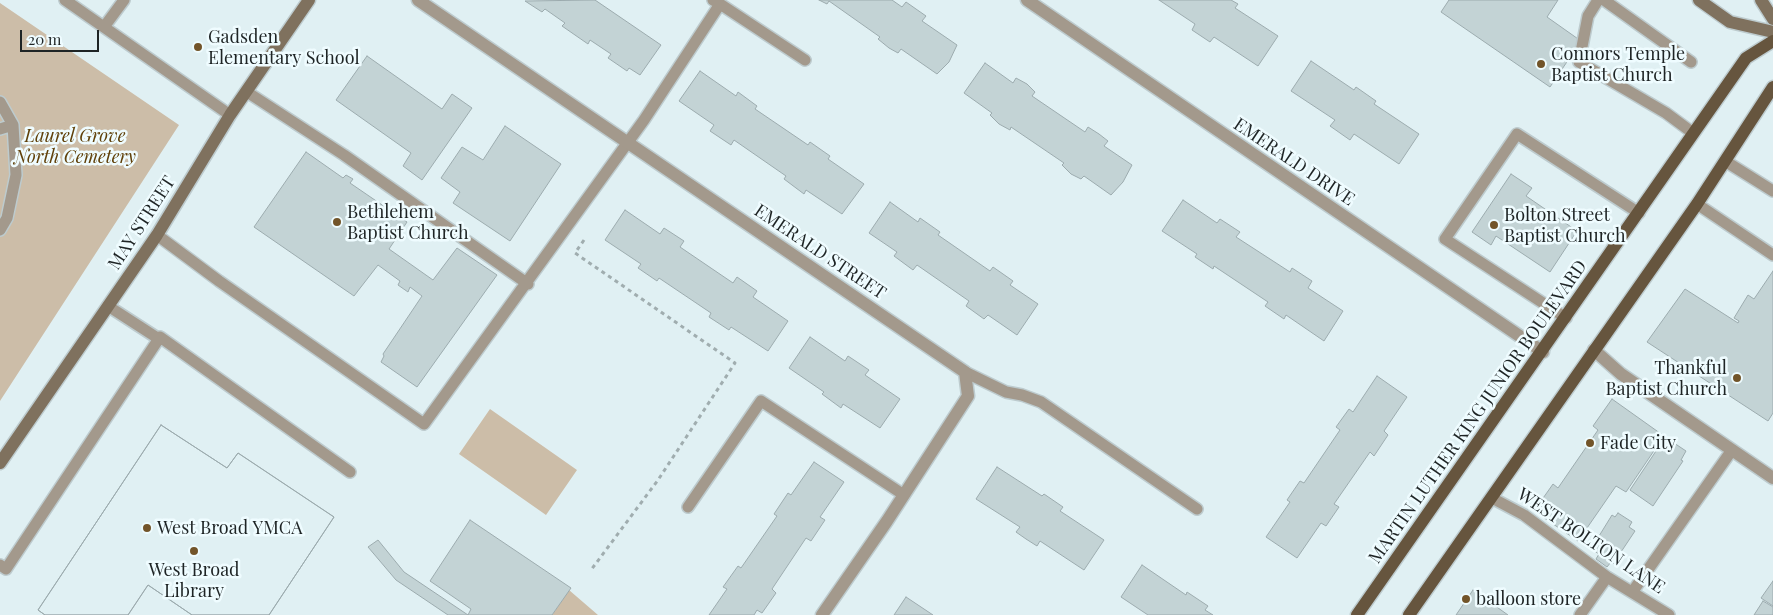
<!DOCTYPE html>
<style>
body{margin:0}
#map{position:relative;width:1773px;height:615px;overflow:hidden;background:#e0f0f3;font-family:"Playfair Display",serif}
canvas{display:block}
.scale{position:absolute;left:20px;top:30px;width:79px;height:22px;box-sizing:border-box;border:2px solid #1e2425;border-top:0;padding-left:6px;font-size:15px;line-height:18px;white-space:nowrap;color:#1e2425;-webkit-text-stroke:4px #effcff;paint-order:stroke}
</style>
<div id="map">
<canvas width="1773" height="615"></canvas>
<div class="scale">20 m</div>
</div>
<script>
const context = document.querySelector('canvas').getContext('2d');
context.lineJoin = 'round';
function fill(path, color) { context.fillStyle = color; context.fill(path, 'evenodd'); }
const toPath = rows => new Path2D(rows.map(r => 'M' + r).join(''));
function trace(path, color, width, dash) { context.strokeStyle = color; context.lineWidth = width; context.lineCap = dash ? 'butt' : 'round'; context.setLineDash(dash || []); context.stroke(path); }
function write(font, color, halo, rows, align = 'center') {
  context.font = font + ' "Playfair Display",serif'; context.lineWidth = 5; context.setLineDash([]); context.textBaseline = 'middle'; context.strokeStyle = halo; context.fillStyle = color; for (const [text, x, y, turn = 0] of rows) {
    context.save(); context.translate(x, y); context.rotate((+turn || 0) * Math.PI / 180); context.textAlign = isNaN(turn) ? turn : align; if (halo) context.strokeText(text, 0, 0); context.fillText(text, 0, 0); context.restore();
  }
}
fill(toPath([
 [0,3,179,125,0,401],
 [490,409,577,470,546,515,459,454],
 [569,590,598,615,552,615]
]), '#ccbda8');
const building = toPath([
 [595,0,661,45,640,75,629,68,627,71,608,58,611,54,590,40,588,44,562,26,565,23,545,9,542,12,525,1,595,0],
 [819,0,892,0,902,7,906,2,926,16,922,21,957,45,949,62,937,74,901,49,898,53,889,48,878,39,880,37,829,1,827,4,819,0],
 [1159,0,1231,0,1238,4,1235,8,1278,36,1258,66,1214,37,1210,42,1192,30,1195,24,1159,0],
 [1449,0,1558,0,1547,17,1581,41,1550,87,1441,12,1449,0],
 [367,56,442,109,452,94,472,108,422,180,403,166,411,153,336,100,367,56],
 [1311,61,1354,90,1356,87,1376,101,1374,104,1419,134,1399,164,1354,134,1350,140,1330,126,1335,120,1291,91,1311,61],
 [985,63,1013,83,1016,78,1027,84,1035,92,1032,96,1085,132,1088,127,1099,134,1108,141,1104,146,1132,165,1123,182,1111,195,1084,176,1081,179,1071,174,1062,165,1064,163,1011,127,1010,130,999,124,990,115,992,113,964,93,985,63],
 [700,71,736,96,738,92,757,106,755,109,808,145,810,142,830,156,828,159,864,184,842,214,806,190,804,194,784,179,786,176,734,140,731,145,710,131,714,125,679,101,700,71],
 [505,126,561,164,510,241,453,203,460,192,441,178,462,147,483,160,505,126],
 [306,152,343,178,346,175,353,179,350,183,407,222,389,249,433,280,457,248,497,275,417,387,381,362,384,356,383,354,422,296,410,287,408,292,398,285,400,281,378,265,354,296,254,227,306,152],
 [1511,174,1532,188,1526,196,1577,231,1550,272,1496,236,1491,245,1472,232,1511,174],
 [1183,200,1217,223,1220,219,1240,232,1236,237,1290,272,1292,268,1312,281,1308,288,1343,311,1324,341,1286,315,1284,319,1265,306,1268,302,1214,266,1213,269,1195,257,1197,254,1162,231,1183,200],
 [890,202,918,222,920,218,940,232,938,235,990,271,993,267,1013,281,1010,285,1038,304,1017,335,988,315,984,319,966,306,969,301,917,265,913,270,894,256,897,252,869,233,890,202],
 [625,210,660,234,664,228,684,241,680,247,733,283,737,277,757,291,753,297,788,321,768,351,731,327,729,330,709,317,711,313,659,278,657,281,638,268,641,264,605,240,625,210],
 [1773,271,1773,413,1768,421,1647,342,1685,289,1738,323,1739,321,1734,318,1748,295,1754,299,1773,271],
 [810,337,845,361,848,356,869,370,865,375,900,399,880,428,843,404,841,408,822,394,824,392,789,368,810,337],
 [1377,376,1407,397,1384,431,1388,435,1374,456,1370,452,1334,504,1339,507,1326,526,1321,523,1297,558,1266,537,1290,502,1287,500,1300,481,1304,483,1340,430,1336,427,1349,409,1353,412,1377,376],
 [1612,399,1664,436,1626,492,1616,486,1578,541,1534,511,1553,484,1558,488,1598,430,1593,426,1612,399],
 [161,425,227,468,238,453,334,517,269,615,192,615,148,585,128,615,45,615,38,610,161,425],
 [161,425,227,468,238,453,334,517,269,615,192,615,148,585,128,615,45,615,38,610,161,425],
 [1668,439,1686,451,1681,460,1683,461,1653,506,1630,490,1660,445,1662,447,1668,439],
 [814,462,844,482,820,517,825,520,811,541,806,538,772,589,776,593,762,613,757,610,754,615,709,615,727,589,723,587,738,566,741,568,777,516,774,514,788,493,791,495,814,462],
 [997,467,1042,496,1044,494,1063,507,1060,511,1104,540,1084,570,1040,541,1037,546,1026,539,1016,532,1020,527,976,499,997,467],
 [1618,513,1632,522,1629,527,1635,531,1613,564,1611,562,1607,567,1596,559,1599,554,1591,549,1612,515,1615,517,1618,513],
 [470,520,571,588,552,615,448,615,396,580,368,547,378,540,404,572,468,615,471,609,430,581,470,520],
 [1142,565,1186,595,1187,592,1208,606,1205,610,1213,615,1148,615,1121,597,1142,565],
 [1773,581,1773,606,1761,598,1773,581],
 [1473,590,1508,615,1456,615,1473,590],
 [906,597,933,615,894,615,906,597],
 [1763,601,1773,607,1773,615,1754,615,1763,601]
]);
fill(building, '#c3d3d5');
trace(building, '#9cabae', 1);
const lane = toPath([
 [65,0,230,115],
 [1598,0,1588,16,1579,62,1666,113,1693,133],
 [1604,0,1691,62],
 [720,4,805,60],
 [104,27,124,0],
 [247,92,344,155,528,284],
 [0,102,13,125,16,175,7,218,0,230],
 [0,129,13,125],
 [1725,161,1773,191],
 [1697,204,1773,255],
 [157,235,219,281,424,424,644,120,720,4,713,0],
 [108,306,159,339],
 [1566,318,1445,239,1517,134,1639,213],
 [965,372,1006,392,1022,395,1041,402,1197,509],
 [1492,498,1524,515,1607,577,1669,615],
 [688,507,761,401,904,495],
 [0,565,6,569,160,337,350,472],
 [1633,591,1732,450],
 [1580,615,1607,577]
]);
const street = toPath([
 [418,0,965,372,968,396,887,521,822,615],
 [1027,0,1543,352],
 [1594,350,1621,374,1773,478]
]);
const secondary = toPath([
 [1699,0,1730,22,1773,32],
 [1761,0,1773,19],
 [0,463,157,235,230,115,309,0]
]);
const primary = toPath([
 [1357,615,1746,58,1773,41],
 [1409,615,1697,204,1773,87]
]);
trace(lane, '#bdcbce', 14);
trace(street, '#bdcbce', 15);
trace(secondary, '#bdcbce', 15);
trace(primary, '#bdcbce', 15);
trace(toPath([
 [584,240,575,253,735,363,658,480,591,570]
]), '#a0adaf', 3, [4, 4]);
trace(lane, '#a3998c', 11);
trace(street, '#a3998c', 12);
trace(secondary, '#7f715e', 12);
trace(primary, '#66553e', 12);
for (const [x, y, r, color] of [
 [198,47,5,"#725429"],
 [1541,64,5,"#725429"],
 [337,222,5,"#725429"],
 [1494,225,5,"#725429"],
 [1737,378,5,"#725429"],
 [1590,443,5,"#725429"],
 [147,528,5,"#725429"],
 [194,551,5,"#725429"],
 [1466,599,5,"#725429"]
]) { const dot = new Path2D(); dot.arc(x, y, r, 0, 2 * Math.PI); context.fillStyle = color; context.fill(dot); trace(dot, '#effcff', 2); }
write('18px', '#1e2425', '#effcff', [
 ["Gadsden",208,37],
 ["Elementary School",208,58],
 ["Connors Temple",1551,54],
 ["Baptist Church",1551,75],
 ["Bethlehem",347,212],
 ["Baptist Church",347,233],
 ["Bolton Street",1504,215],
 ["Baptist Church",1504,236],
 ["Thankful",1727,368,"right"],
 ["Baptist Church",1727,389,"right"],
 ["Fade City",1600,443],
 ["West Broad YMCA",157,528],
 ["West Broad",194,570,"center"],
 ["Library",194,591,"center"],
 ["balloon store",1476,599]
], 'left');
write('italic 18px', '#604009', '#effcff', [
 ["Laurel Grove",75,136],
 ["North Cemetery",75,157]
]);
write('18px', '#1e2425', '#effcff', [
 ["EMERALD DRIVE",1294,162,34],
 ["MAY STREET",142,223,-57],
 ["EMERALD STREET",820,252,34],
 ["MARTIN LUTHER KING JUNIOR BOULEVARD",1478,412,-55],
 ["WEST BOLTON LANE",1591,541,34]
]);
</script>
